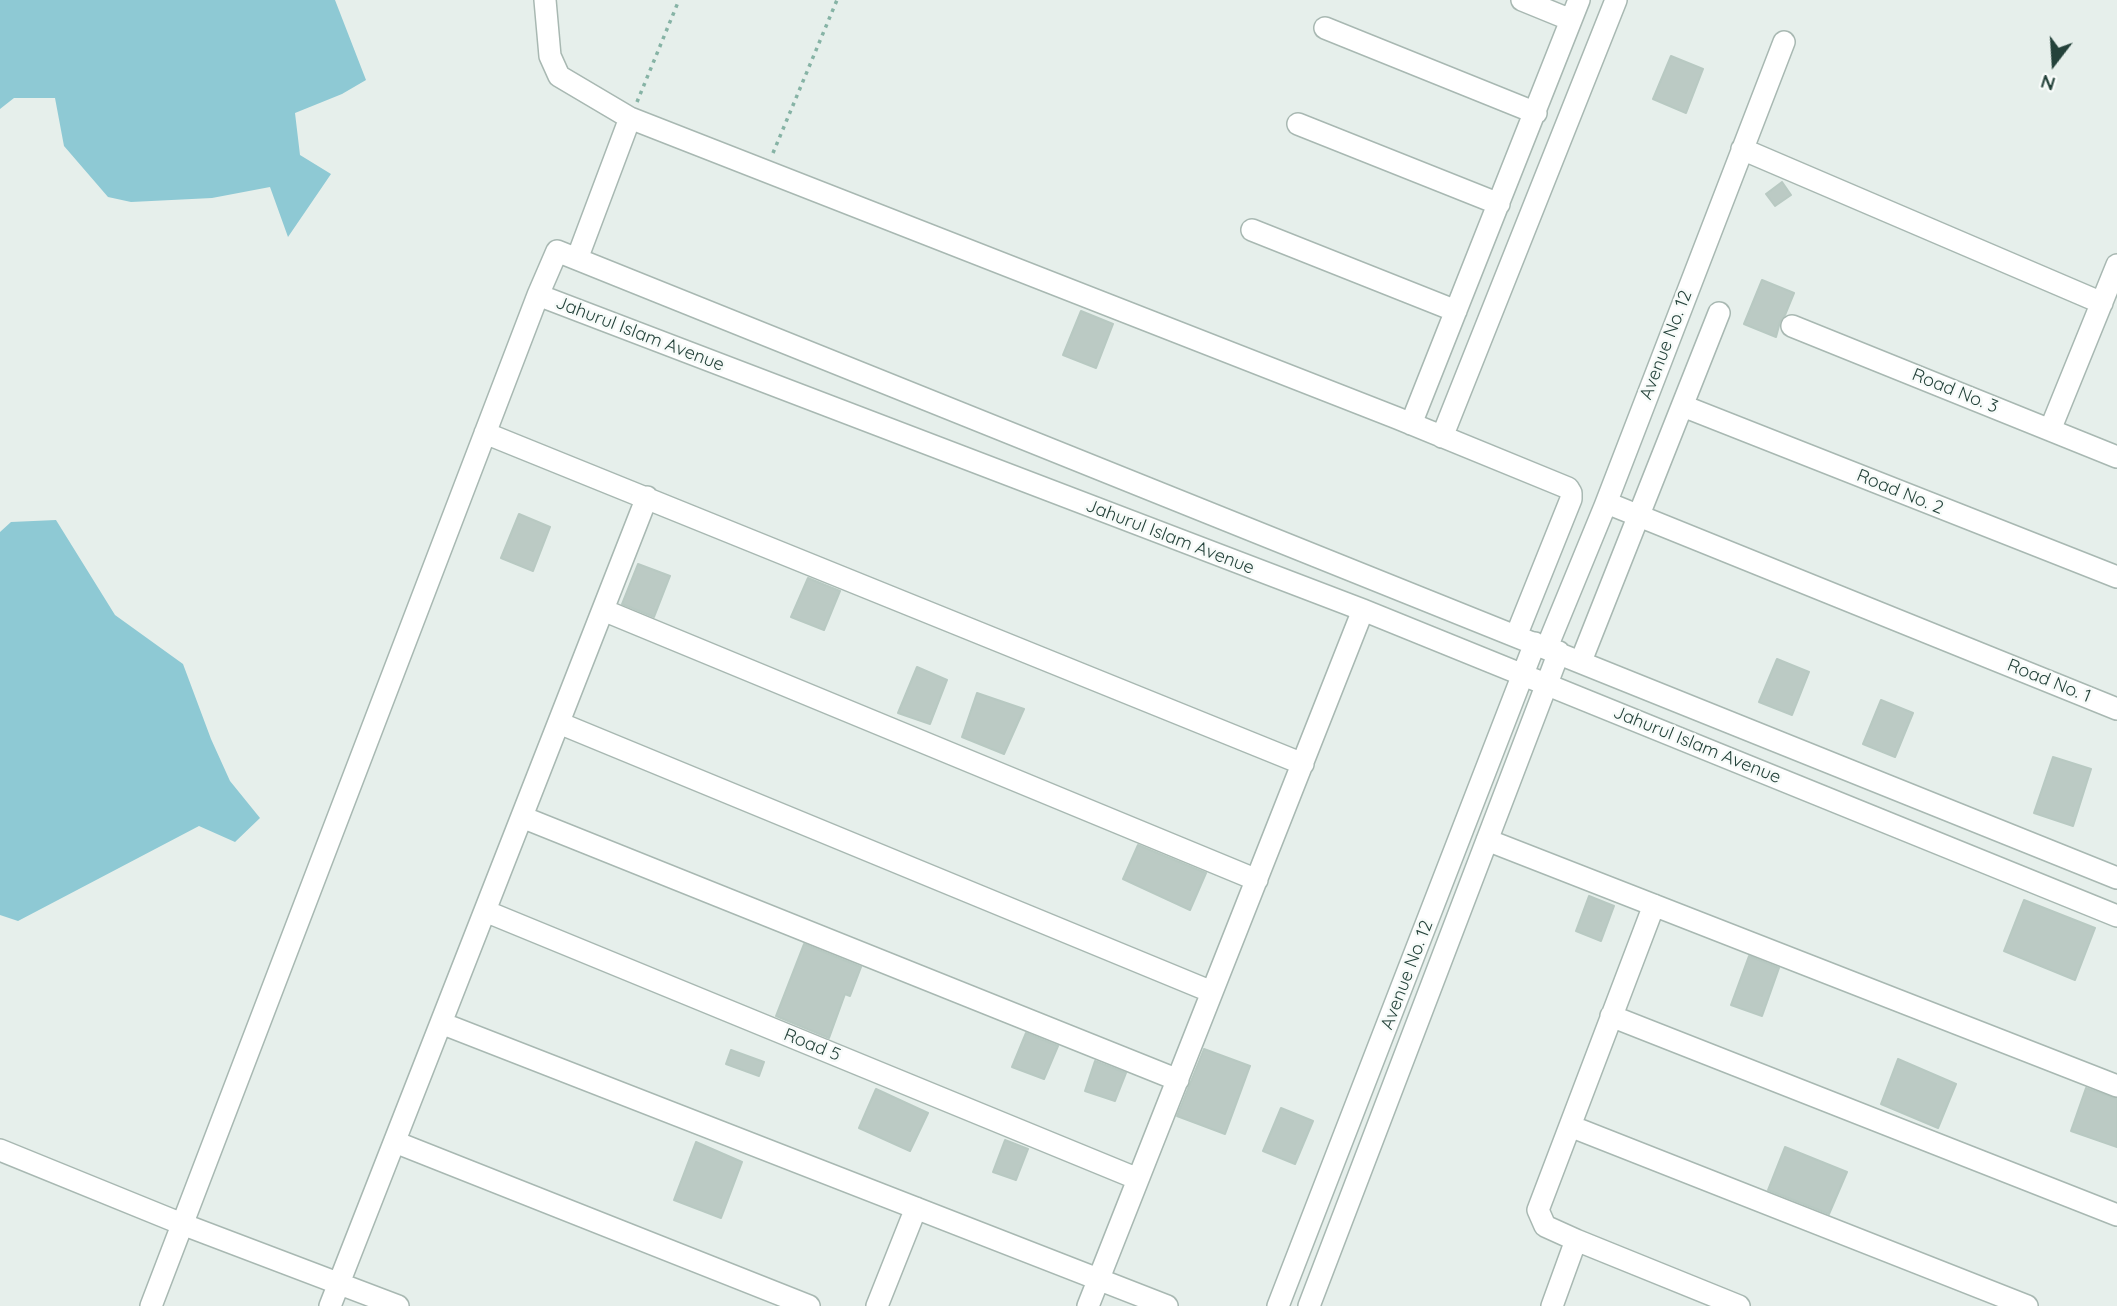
<!DOCTYPE html>
<style>
body{margin:0}
#map{position:relative;width:2117px;height:1306px;overflow:hidden;background:#e6efeb;font-family:Quicksand,sans-serif}
canvas{display:block}
.north{position:absolute;left:2019px;top:28px;width:70px;height:70px;-webkit-text-stroke:5px #f7fbf9;paint-order:stroke;rotate:197deg;font-size:19px;font-weight:700;line-height:28px;text-align:center;color:#24423a}
.north::after{content:'';display:block;margin:auto;width:24px;height:32px;background:#24423a;clip-path:polygon(50% 0,100% 100%,50% 72%,0 100%)}
</style>
<div id="map">
<canvas width="2117" height="1306"></canvas>
<div class="north">N</div>
</div>
<script>
const context = document.querySelector('canvas').getContext('2d');
context.lineJoin = 'round';
function fill(path, color) { context.fillStyle = color; context.fill(path, 'evenodd'); }
const toPath = rows => new Path2D(rows.map(r => 'M' + r).join(''));
function trace(path, color, width, dash) { context.strokeStyle = color; context.lineWidth = width; context.lineCap = dash ? 'butt' : 'round'; context.setLineDash(dash || []); context.stroke(path); }
function write(font, color, halo, rows, align = 'center') {
  context.font = font + ' Quicksand,sans-serif'; context.lineWidth = 5; context.setLineDash([]); context.textBaseline = 'middle'; context.strokeStyle = halo; context.fillStyle = color; for (const [text, x, y, turn = 0] of rows) {
    context.save(); context.translate(x, y); context.rotate((+turn || 0) * Math.PI / 180); context.textAlign = isNaN(turn) ? turn : align; if (halo) context.strokeText(text, 0, 0); context.fillText(text, 0, 0); context.restore();
  }
}
fill(toPath([
 [0,0,335,0,366,80,342,94,295,113,300,155,331,174,288,237,270,187,212,198,131,202,108,197,64,146,55,98,14,98,0,109],
 [56,520,115,615,183,664,211,739,230,781,260,818,235,842,199,826,18,921,0,915,0,532,11,522]
]), '#8ec9d4');
const building = toPath([
 [1671,56,1703,69,1686,113,1653,99,1671,56],
 [1782,182,1791,195,1775,206,1766,194,1782,182],
 [1762,280,1794,293,1785,315,1780,322,1776,337,1744,324,1762,280],
 [1081,311,1113,324,1096,368,1063,355,1081,311],
 [519,514,550,527,533,571,501,558,519,514],
 [638,564,670,576,654,617,622,604,638,564],
 [808,578,840,591,824,630,791,617,808,578],
 [1777,659,1809,672,1792,715,1759,702,1777,659],
 [917,667,947,680,930,724,898,713,917,667],
 [977,693,1024,709,1004,754,962,737,977,693],
 [1881,700,1913,713,1895,757,1863,744,1881,700],
 [2053,757,2091,769,2073,826,2034,813,2053,757],
 [1138,845,1206,873,1190,910,1123,879,1138,845],
 [1589,896,1614,906,1601,941,1576,931,1589,896],
 [2024,900,2095,928,2075,980,2004,951,2024,900],
 [804,944,861,967,850,996,845,994,829,1038,776,1016,804,944],
 [1749,956,1779,968,1762,1016,1731,1005,1749,956],
 [1026,1033,1058,1046,1044,1079,1012,1067,1026,1033],
 [1204,1049,1250,1066,1225,1134,1177,1116,1204,1049],
 [731,1050,764,1062,759,1076,726,1064,731,1050],
 [1898,1059,1956,1084,1938,1128,1881,1104,1898,1059],
 [1095,1061,1126,1073,1115,1101,1085,1091,1095,1061],
 [2086,1088,2117,1099,2117,1147,2071,1131,2086,1088],
 [876,1089,928,1113,910,1151,859,1128,876,1089],
 [1281,1108,1313,1121,1295,1164,1263,1151,1281,1108],
 [1005,1140,1028,1149,1016,1180,993,1172,1005,1140],
 [696,1142,742,1162,721,1218,674,1200,696,1142],
 [1785,1147,1847,1172,1829,1214,1768,1190,1785,1147]
]);
fill(building, '#bbcac4');
trace(building, '#b8c9c2', 2);
const minor = toPath([
 [545,0,550,56,559,76,630,118,1397,418,1568,488,1571,493,1571,499,1516,636],
 [1522,0,1571,20],
 [1325,28,1536,113],
 [1298,124,1499,204],
 [1742,149,2102,303],
 [1252,230,1456,311],
 [577,259,630,118],
 [538,295,1363,610,2117,916],
 [1792,326,2117,457],
 [1683,406,2117,577],
 [1411,424,1579,0],
 [2050,430,2117,265],
 [485,433,1303,764],
 [1442,437,1616,0],
 [1605,506,1612,505,2117,709],
 [603,610,1257,880],
 [1547,647,1605,506,1784,42],
 [1581,661,1719,313],
 [559,723,1212,992],
 [522,817,1178,1080],
 [1487,840,2117,1086],
 [485,911,1138,1179],
 [1611,1016,2117,1215],
 [441,1023,1167,1306],
 [1570,1126,2027,1306],
 [395,1142,809,1306],
 [0,1150,182,1224,398,1306],
 [1576,1240,1739,1306],
 [151,1306,538,295,557,251,2117,878],
 [330,1306,647,497],
 [877,1306,916,1208],
 [1088,1306,1363,610],
 [1278,1306,1535,643],
 [1309,1306,1559,652],
 [1552,1306,1576,1240,1545,1226,1538,1210,1654,905]
]);
trace(minor, '#a8b8b2', 24);
trace(toPath([
 [637,102,679,0],
 [773,153,837,0]
]), '#86b3a5', 3.5, [3.5, 5]);
trace(minor, '#fff', 21);
write('18px', '#24423a', '#f7fbf9', [
 ["Jahurul Islam Avenue",640,334,21],
 ["Avenue No. 12",1666,345,-69],
 ["Road No. 3",1955,391,22],
 ["Road No. 2",1900,492,22],
 ["Jahurul Islam Avenue",1170,537,21],
 ["Road No. 1",2049,681,22],
 ["Jahurul Islam Avenue",1697,745,22],
 ["Avenue No. 12",1407,975,-69],
 ["Road 5",812,1045,22]
]);
</script>
